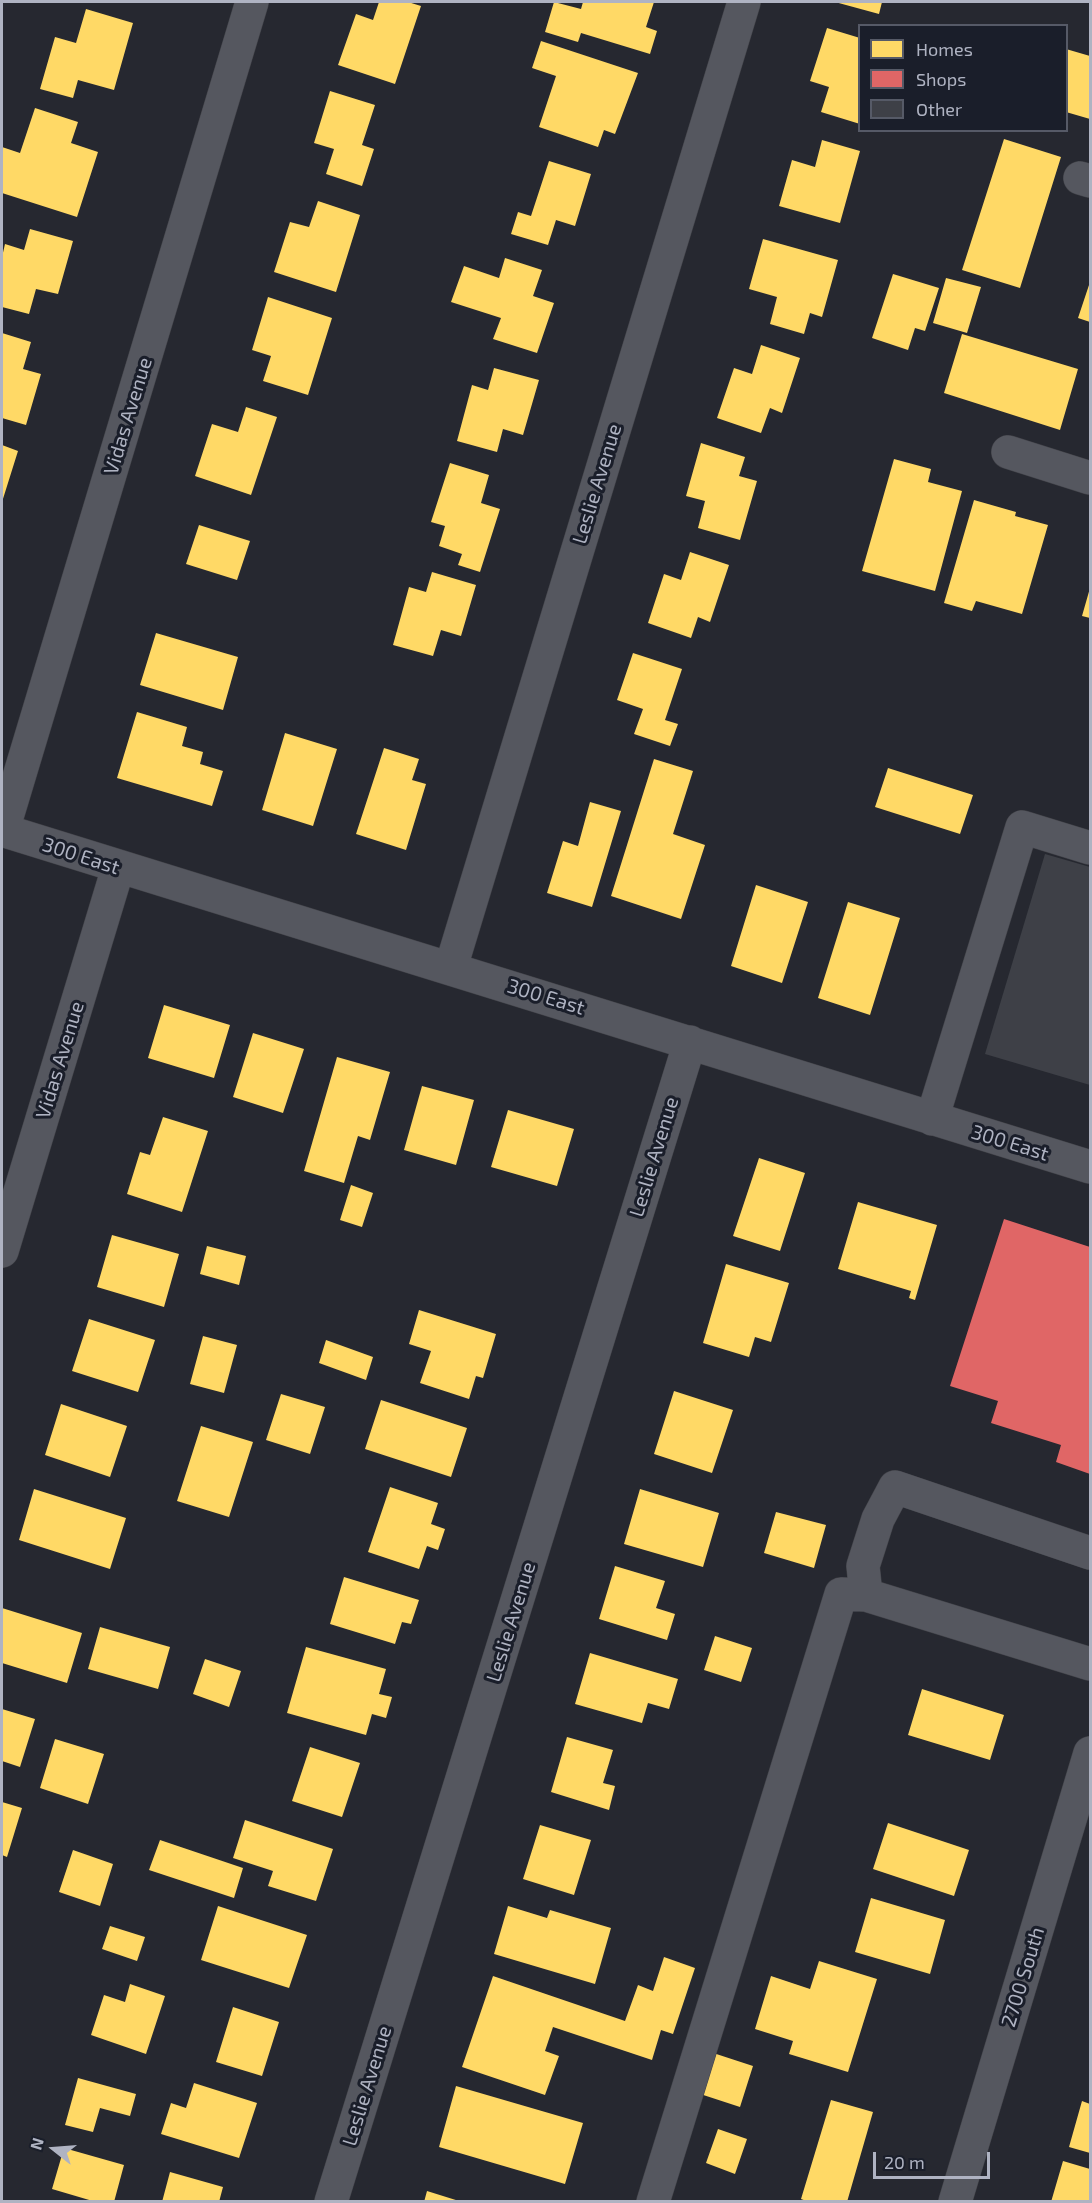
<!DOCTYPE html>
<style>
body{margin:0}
#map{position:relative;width:1092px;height:2203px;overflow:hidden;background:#262830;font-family:"Exo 2",sans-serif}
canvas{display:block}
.frame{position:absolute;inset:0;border:3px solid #afb3c2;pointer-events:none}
.legend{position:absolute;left:858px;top:24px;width:210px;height:108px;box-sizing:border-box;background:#1a1e2a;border:2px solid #565a67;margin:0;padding:8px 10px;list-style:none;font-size:18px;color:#afb3c2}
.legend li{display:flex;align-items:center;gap:12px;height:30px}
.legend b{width:30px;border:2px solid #565a67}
.north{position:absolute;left:24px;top:2119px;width:60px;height:60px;-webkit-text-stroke:4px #1a1e2a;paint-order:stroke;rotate:287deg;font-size:16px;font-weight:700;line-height:24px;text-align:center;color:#afb3c2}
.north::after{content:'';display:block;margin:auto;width:21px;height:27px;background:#afb3c2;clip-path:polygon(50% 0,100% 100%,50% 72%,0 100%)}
.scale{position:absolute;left:873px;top:2152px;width:117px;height:27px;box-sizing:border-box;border:3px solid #afb3c2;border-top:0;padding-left:8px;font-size:18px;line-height:21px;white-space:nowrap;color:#afb3c2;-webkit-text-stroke:4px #1a1e2a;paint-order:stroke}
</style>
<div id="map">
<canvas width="1092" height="2203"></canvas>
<div class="frame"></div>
<ul class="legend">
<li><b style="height:16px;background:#ffd966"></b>Homes</li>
<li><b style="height:16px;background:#e06666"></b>Shops</li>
<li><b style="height:16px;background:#3e4047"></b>Other</li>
</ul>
<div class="north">N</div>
<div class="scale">20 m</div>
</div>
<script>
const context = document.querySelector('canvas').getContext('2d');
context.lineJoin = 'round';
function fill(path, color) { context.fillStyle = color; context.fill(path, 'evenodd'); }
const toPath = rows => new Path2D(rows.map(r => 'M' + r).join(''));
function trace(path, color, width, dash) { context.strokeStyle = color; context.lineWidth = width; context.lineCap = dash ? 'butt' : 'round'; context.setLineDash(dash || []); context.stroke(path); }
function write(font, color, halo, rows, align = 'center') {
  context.font = font + ' "Exo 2",sans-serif'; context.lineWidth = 6; context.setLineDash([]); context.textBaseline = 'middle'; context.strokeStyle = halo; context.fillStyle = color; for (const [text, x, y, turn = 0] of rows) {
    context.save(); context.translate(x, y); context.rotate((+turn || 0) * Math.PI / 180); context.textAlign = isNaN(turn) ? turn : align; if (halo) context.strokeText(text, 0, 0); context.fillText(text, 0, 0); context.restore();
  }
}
fill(toPath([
 [379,2,408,2,421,6,395,84,338,65,356,14,373,20],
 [554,2,581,9,583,2,654,2,646,27,657,31,650,54,581,33,578,42,545,32],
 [835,2,882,2,879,14],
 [86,9,133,23,114,90,78,80,73,98,40,89,55,37,76,43],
 [827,28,860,38,860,124,821,112,829,87,810,81],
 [541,41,638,73,615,134,604,130,598,147,539,127,556,76,532,68],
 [1066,49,1090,56,1090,119,1066,112],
 [330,91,375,105,362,145,374,149,362,186,326,174,334,149,314,143],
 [35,108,78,122,71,143,98,152,77,217,2,193,2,147,20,153],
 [1004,139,1061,157,1020,288,962,270],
 [822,140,860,151,840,223,779,206,792,160,815,167],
 [549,161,591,174,575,226,556,220,548,245,511,234,518,212,531,216],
 [318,201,360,215,336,292,274,272,290,222,309,227],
 [30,229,73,241,58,294,36,289,29,314,2,307,2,257,5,244,24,250],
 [763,239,838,260,822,317,810,313,804,334,770,324,777,297,749,289],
 [505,258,542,270,533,296,554,303,537,353,493,339,501,318,451,302,464,266,499,278],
 [893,274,939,288,925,331,915,328,908,350,872,338],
 [946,278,981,287,967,333,933,323],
 [1090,282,1090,322,1078,318],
 [268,297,332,318,308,395,263,381,271,356,252,350],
 [2,333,31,342,23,369,41,374,26,425,2,418],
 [962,334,1078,369,1060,430,944,393],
 [761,345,800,358,782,413,770,408,761,433,717,418,734,368,752,374],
 [494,368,539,380,523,435,503,429,497,452,457,441,472,385,488,390],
 [246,407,277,417,251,495,195,476,212,424,238,432],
 [701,443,745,457,739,476,757,481,740,540,698,528,705,501,686,496],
 [2,445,18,451,2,502],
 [894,459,931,469,928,482,962,491,935,591,862,571],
 [450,463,489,475,481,503,500,509,480,572,458,565,462,554,439,546,445,526,431,522],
 [974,500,1016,512,1015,516,1048,525,1022,614,976,601,972,611,944,603],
 [199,525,250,541,237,580,186,564],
 [690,552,729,565,710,622,698,617,691,638,648,623,664,574,681,580],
 [432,572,476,585,461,636,441,630,433,656,393,645,409,587,426,592],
 [1090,588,1090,618,1082,616],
 [156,633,238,657,223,710,140,685],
 [633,653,682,669,665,720,678,724,670,746,634,734,643,709,617,700],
 [137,712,187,727,182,746,203,752,200,764,223,771,212,806,117,778],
 [285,733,337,749,313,826,262,810],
 [384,748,419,759,412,780,426,784,406,850,356,834],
 [654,759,693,771,673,834,705,845,681,919,611,896],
 [888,768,973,795,960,834,875,807],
 [590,802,621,811,592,907,547,893,563,841,578,846],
 [756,885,808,902,782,983,731,966],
 [848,902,900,918,870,1015,818,998],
 [164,1005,230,1025,214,1078,148,1058],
 [253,1033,304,1049,283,1113,233,1097],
 [337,1057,390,1072,370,1140,358,1136,344,1183,304,1171],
 [422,1086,474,1100,456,1165,404,1150],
 [508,1110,574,1129,557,1186,491,1167],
 [163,1117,208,1131,182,1212,127,1194,140,1152,150,1155],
 [759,1158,805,1173,780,1251,733,1236],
 [351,1185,373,1193,362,1227,340,1220],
 [858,1202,937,1225,915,1300,909,1298,911,1291,838,1269],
 [112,1235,179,1254,164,1307,97,1287],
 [207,1246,246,1256,239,1285,200,1274],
 [726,1264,789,1283,771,1342,755,1337,749,1357,703,1343],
 [419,1310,496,1334,483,1378,476,1376,469,1399,420,1383,431,1351,409,1344],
 [89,1319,155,1340,138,1392,72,1371],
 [203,1336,237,1345,224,1393,190,1384],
 [326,1340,373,1357,366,1380,319,1363],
 [674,1391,733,1410,712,1473,654,1454],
 [281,1394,325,1407,310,1454,266,1440],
 [381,1400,467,1428,451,1477,365,1449],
 [61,1404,127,1426,110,1477,45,1455],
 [201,1426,253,1442,229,1517,177,1501],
 [390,1487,438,1503,431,1524,445,1529,438,1550,427,1546,419,1569,368,1552],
 [34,1489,126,1518,110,1569,19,1540],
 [640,1489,719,1513,703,1567,624,1544],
 [776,1512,826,1525,814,1568,764,1553],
 [615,1566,665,1581,656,1608,675,1614,667,1640,599,1619],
 [344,1577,419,1600,411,1624,402,1622,395,1644,330,1624],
 [2,1608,82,1633,67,1683,2,1663],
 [100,1627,170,1647,158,1689,88,1669],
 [715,1636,752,1648,741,1682,704,1670],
 [306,1647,386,1669,379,1694,392,1697,386,1718,372,1714,366,1735,287,1713],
 [590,1653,678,1679,669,1709,648,1703,642,1723,575,1704],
 [205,1659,241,1671,229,1707,193,1694],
 [922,1689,1004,1715,990,1760,908,1735],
 [2,1709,35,1719,20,1767,2,1761],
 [567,1737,613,1750,603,1783,615,1786,609,1810,551,1792],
 [55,1739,104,1754,88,1804,40,1788],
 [310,1747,360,1763,342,1817,292,1801],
 [2,1802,22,1808,7,1857,2,1855],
 [245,1820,333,1849,316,1901,268,1886,273,1871,233,1858],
 [888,1823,969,1850,954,1896,873,1869],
 [540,1825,591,1840,574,1895,523,1879],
 [160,1840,243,1868,234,1898,149,1870],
 [73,1850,113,1864,100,1906,59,1892],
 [871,1898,945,1920,930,1974,855,1952],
 [218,1906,307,1935,289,1988,201,1960],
 [508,1906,547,1918,550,1910,611,1928,595,1984,494,1954],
 [110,1926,145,1937,137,1961,102,1949],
 [664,1957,695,1968,673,2034,661,2030,652,2060,553,2027,545,2051,559,2056,545,2095,462,2067,493,1976,625,2021,638,1985,653,1991],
 [819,1961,877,1979,848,2072,789,2054,793,2041,755,2029,771,1976,810,1989],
 [130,1984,165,1996,146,2054,91,2035,104,1995,125,2002],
 [233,2007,279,2022,262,2076,216,2062],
 [701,2049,753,2066,740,2107,688,2090],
 [78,2078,136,2094,130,2116,100,2108,93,2132,65,2125],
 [194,2083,257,2103,239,2158,161,2134,171,2103,186,2108],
 [456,2086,583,2123,565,2184,439,2147],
 [831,2100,873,2112,847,2202,809,2202,801,2199],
 [1082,2101,1090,2104,1090,2153,1069,2147],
 [718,2129,747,2139,735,2174,706,2163],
 [64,2148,124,2165,114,2202,96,2202,52,2189],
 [1063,2161,1090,2169,1090,2202,1051,2202],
 [170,2172,223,2187,219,2202,162,2202],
 [427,2191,459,2201,459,2202,424,2202]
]), '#ffd966');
fill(toPath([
 [1004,1219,1090,1247,1090,1474,1056,1462,1061,1445,991,1423,998,1401,950,1386]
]), '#e06666');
fill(toPath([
 [1045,854,1090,867,1090,1085,985,1054]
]), '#3e4047');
const minor = toPath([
 [1080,178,1090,181],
 [1008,452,1090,478],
 [2,830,1090,1167],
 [3,830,252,2],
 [451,967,744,2],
 [932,1119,1022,827,1090,848],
 [2,1251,118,868],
 [866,1595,863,1566,878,1519,895,1487,1090,1553],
 [331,2202,690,1042],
 [653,2202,841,1594,866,1595,1090,1664],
 [955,2202,1090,1753]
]);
trace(minor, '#424349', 34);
trace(minor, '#55575f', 33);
write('20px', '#afb3c2', '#1a1e2a', [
 ["Vidas Avenue",128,416,-73],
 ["Leslie Avenue",597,484,-73],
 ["300 East",81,856,18],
 ["300 East",546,997,17],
 ["Vidas Avenue",60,1060,-73],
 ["300 East",1010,1143,17],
 ["Leslie Avenue",654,1157,-73],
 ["Leslie Avenue",511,1622,-73],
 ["2700 South",1023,1977,-73],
 ["Leslie Avenue",367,2086,-73]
]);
</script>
